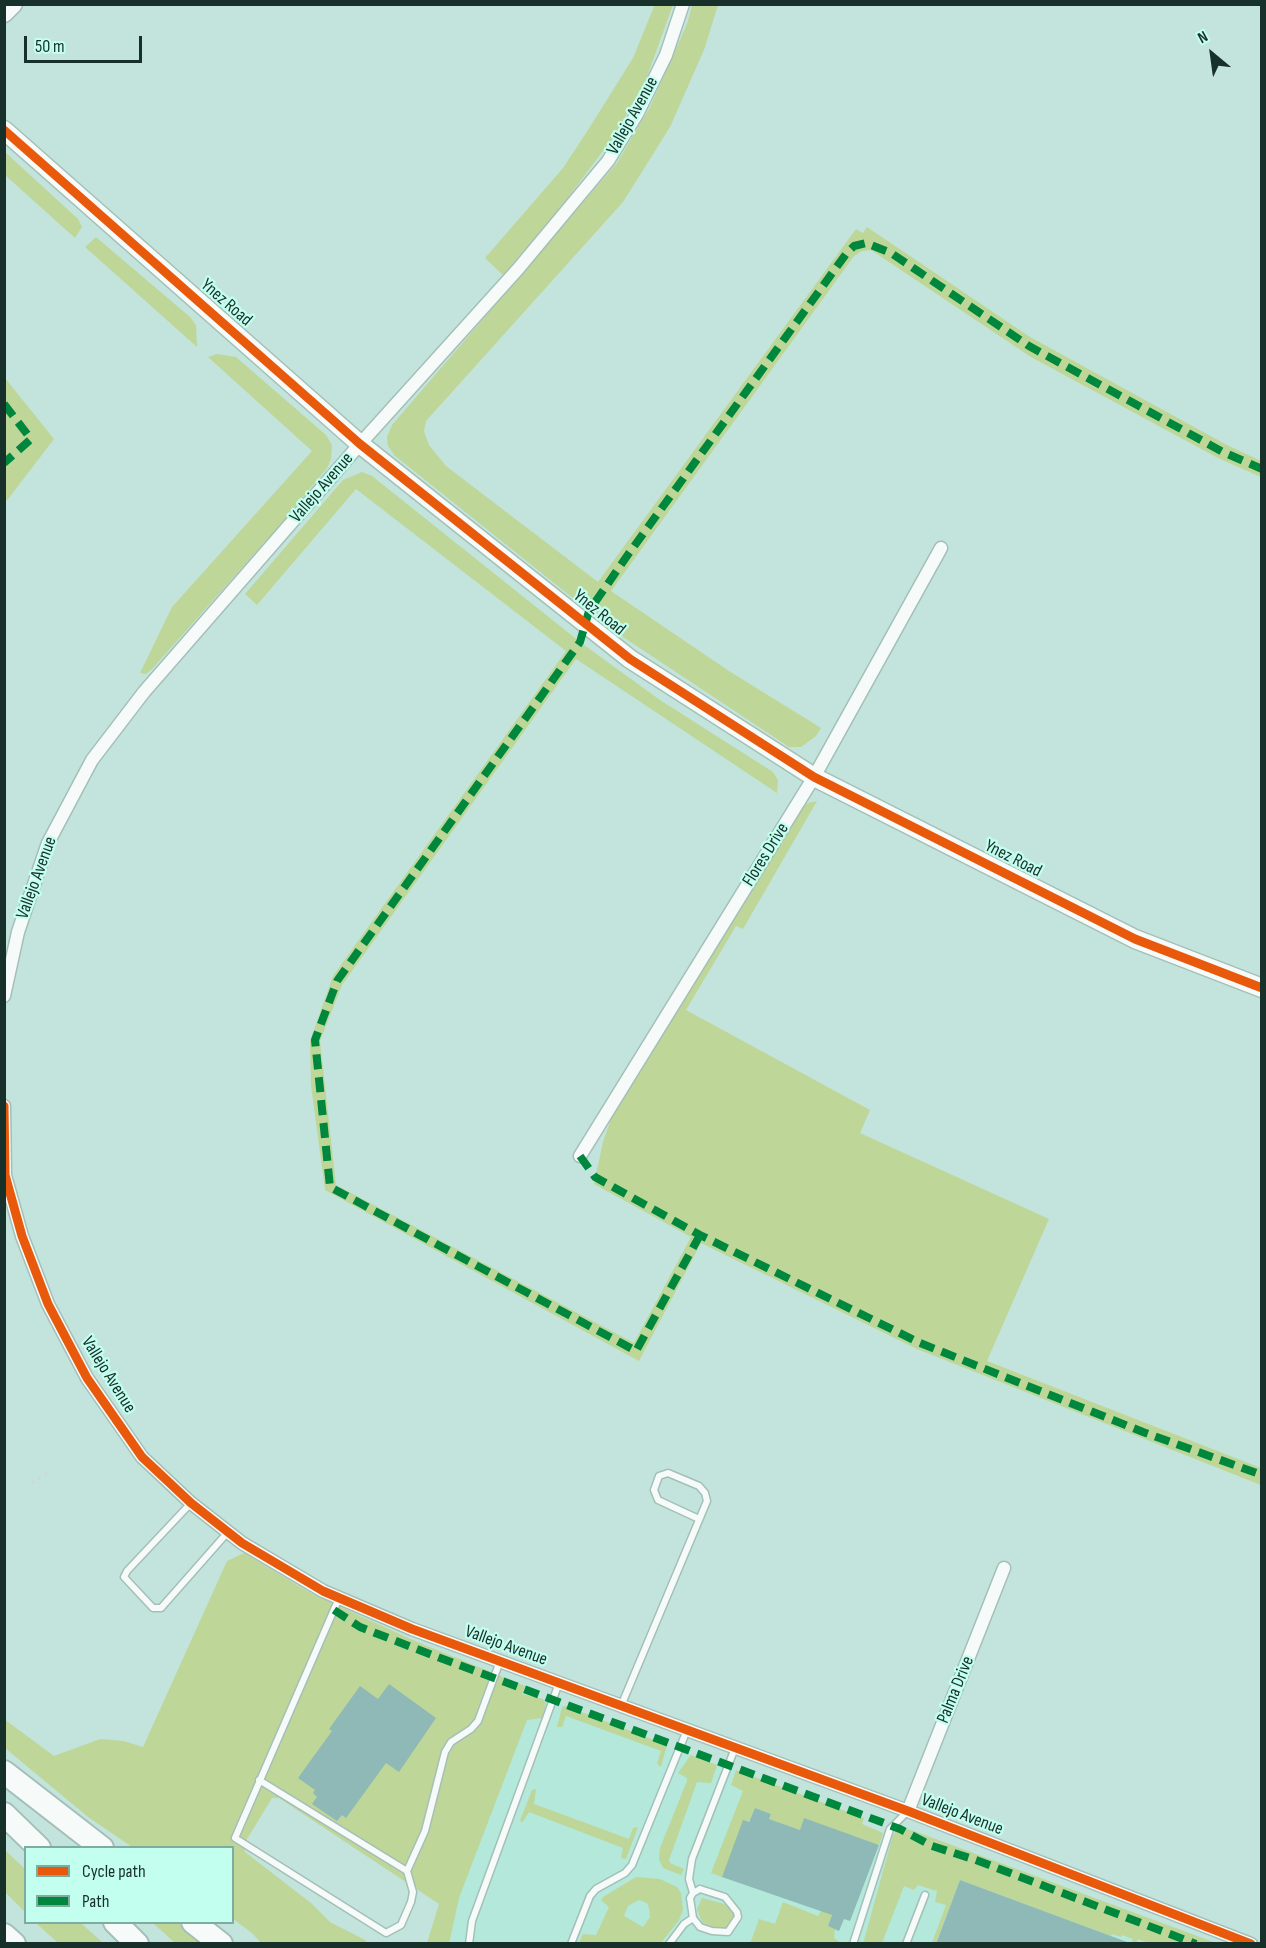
<!DOCTYPE html>
<style>
body{margin:0}
#map{position:relative;width:1266px;height:1948px;overflow:hidden;background:#c3e4dc;font-family:"Sofia Sans Condensed",sans-serif}
canvas{display:block}
.frame{position:absolute;inset:0;border:6px solid #18302a;pointer-events:none}
.legend{position:absolute;left:24px;top:1846px;width:210px;height:78px;box-sizing:border-box;background:#c3ffef;border:2px solid #7faca0;margin:0;padding:8px 10px;list-style:none;font-size:18px;color:#18302a}
.legend li{display:flex;align-items:center;gap:12px;height:30px}
.legend b{width:30px;border:2px solid #7faca0}
.north{position:absolute;left:1182px;top:24px;width:60px;height:60px;-webkit-text-stroke:4px #c3ffef;paint-order:stroke;rotate:331deg;font-size:16px;font-weight:700;line-height:24px;text-align:center;color:#18302a}
.north::after{content:'';display:block;margin:auto;width:21px;height:27px;background:#18302a;clip-path:polygon(50% 0,100% 100%,50% 72%,0 100%)}
.scale{position:absolute;left:24px;top:36px;width:118px;height:27px;box-sizing:border-box;border:3px solid #18302a;border-top:0;padding-left:8px;font-size:18px;line-height:21px;white-space:nowrap;color:#18302a;-webkit-text-stroke:4px #c3ffef;paint-order:stroke}
</style>
<div id="map">
<canvas width="1266" height="1948"></canvas>
<div class="frame"></div>
<ul class="legend">
<li><b style="height:8px;background:#e8590c"></b>Cycle path</li>
<li><b style="height:8px;background:#00873e"></b>Path</li>
</ul>
<div class="north">N</div>
<div class="scale">50 m</div>
</div>
<script>
const context = document.querySelector('canvas').getContext('2d');
context.lineJoin = 'round';
function fill(path, color) { context.fillStyle = color; context.fill(path, 'evenodd'); }
const toPath = rows => new Path2D(rows.map(r => 'M' + r).join(''));
function trace(path, color, width, dash) { context.strokeStyle = color; context.lineWidth = width; context.lineCap = dash ? 'butt' : 'round'; context.setLineDash(dash || []); context.stroke(path); }
function write(font, color, halo, rows, align = 'center') {
  context.font = font + ' "Sofia Sans Condensed",sans-serif'; context.lineWidth = 4.5; context.setLineDash([]); context.textBaseline = 'middle'; context.strokeStyle = halo; context.fillStyle = color; for (const [text, x, y, turn = 0] of rows) {
    context.save(); context.translate(x, y); context.rotate((+turn || 0) * Math.PI / 180); context.textAlign = isNaN(turn) ? turn : align; if (halo) context.strokeText(text, 0, 0); context.fillText(text, 0, 0); context.restore();
  }
}
fill(toPath([
 [522,1694,566,1706,667,1745,668,1749,736,1770,864,1818,862,1824,892,1837,897,1830,903,1828,914,1831,1216,1943,427,1944]
]), '#b3e8db');
fill(toPath([
 [655,4,673,5,645,82,615,135,563,204,503,275,485,258,563,168,588,130,633,58],
 [718,5,704,50,670,127,623,202,426,421,424,431,429,445,446,466,598,582,856,229,863,233,867,227,1030,337,1227,445,1261,461,1261,477,1218,458,1031,357,871,250,862,251,854,256,611,591,729,671,821,728,816,736,801,747,789,747,614,631,409,467,395,456,388,446,387,437,392,425,617,163,650,107,687,24,692,5],
 [5,152,78,219,82,227,75,238,5,175],
 [96,237,190,317,196,325,197,347,85,247],
 [217,354,236,357,326,435,332,445,331,459,327,468,286,518,153,668,146,674,140,673,172,607,312,451,208,357],
 [5,378,54,439,5,503,4,503],
 [362,472,372,476,580,642,660,700,773,772,778,780,777,793,576,659,342,985,320,1041,336,1185,634,1343,691,1237,594,1184,603,1142,611,1119,669,1019,799,810,808,803,817,801,743,929,736,926,686,1010,870,1110,860,1133,1049,1219,987,1361,1261,1468,1261,1485,917,1349,701,1243,639,1361,325,1190,311,1085,310,1041,333,976,566,651,356,489,257,605,245,594,343,480],
 [244,1553,312,1594,415,1641,525,1686,522,1694,543,1699,546,1704,542,1718,527,1720,459,1898,449,1944,427,1943,439,1904,279,1798,272,1798,244,1844,245,1852,311,1903,330,1922,365,1940,367,1943,261,1943,252,1933,233,1919,232,1848,132,1847,88,1817,5,1748,4,1719,54,1756,100,1739,124,1741,143,1747,227,1561],
 [566,1706,667,1745,661,1767,657,1764,661,1751,566,1716,562,1727,557,1727,562,1707],
 [691,1755,717,1765,711,1783,697,1782,669,1860,670,1863,684,1869,681,1875,663,1868,659,1859,660,1848,687,1781,687,1778,678,1773],
 [736,1770,864,1818,862,1824,883,1833,879,1845,804,1819,800,1830,769,1819,771,1814,755,1808,722,1877,711,1873,743,1791,731,1785],
 [536,1789,534,1804,629,1839,633,1828,638,1827,626,1859,621,1858,623,1848,529,1812,522,1823,520,1820,524,1811,532,1790],
 [903,1828,914,1831,1216,1943,1149,1943,1138,1939,1136,1943,1132,1943,1133,1939,1122,1935,1121,1937,1112,1934,1111,1936,960,1880,936,1943,932,1943,946,1905,935,1902,937,1891,918,1885,914,1890,904,1886,882,1943,863,1944,893,1835,897,1830],
 [4,1849,25,1869,25,1912,5,1892],
 [636,1877,660,1879,677,1887,681,1893,683,1910,679,1920,661,1943,579,1943,583,1934,596,1935,609,1907,601,1900,603,1897],
 [639,1900,647,1903,649,1908,650,1917,643,1927,624,1916,628,1906],
 [702,1898,724,1904,735,1914,734,1920,726,1929,714,1929,702,1922,697,1909],
 [783,1902,818,1916,821,1911,832,1914,828,1926,835,1929,834,1938,841,1943,750,1944,759,1919,775,1924],
 [36,1923,81,1923,103,1943,58,1943],
 [153,1923,178,1923,205,1943,175,1943]
]), '#bed698');
fill(toPath([
 [389,1684,436,1718,399,1772,386,1763,346,1818,342,1815,337,1821,312,1804,317,1797,313,1793,315,1790,298,1778,332,1731,329,1729,360,1686,378,1699],
 [755,1808,771,1814,769,1819,800,1830,804,1818,879,1845,850,1921,844,1919,839,1931,828,1926,832,1915,722,1877,743,1820,749,1822],
 [960,1880,1127,1942,1127,1944,936,1944]
]), '#8fb9b6');
const lane = toPath([
 [191,1503,127,1571,124,1577,153,1608,161,1608,228,1532],
 [339,1598,235,1838,386,1933,401,1925,411,1902,413,1892,407,1871,425,1831,445,1752,451,1742,471,1729,478,1721,500,1661],
 [621,1706,707,1501,705,1493,699,1486,668,1473,659,1476,654,1490,658,1500,699,1519],
 [259,1780,407,1871],
 [700,1889,725,1897,737,1912,738,1917,728,1932,712,1931,700,1927,693,1918,690,1898,693,1893,700,1889],
 [693,1893,689,1879,692,1859,735,1748],
 [469,1944,472,1921,559,1683],
 [571,1944,590,1896,596,1889,625,1873,632,1865,687,1730],
 [669,1944,684,1924,693,1918],
 [853,1944,890,1829,908,1811],
 [906,1944,925,1895]
]);
const street = toPath([
 [4,996,18,932,48,843,92,760,144,692,360,444,518,269,608,161,637,114,666,55,683,4],
 [4,1106,5,1175,22,1236,48,1304,87,1378,142,1457,191,1503,242,1543,323,1591,412,1629,908,1811,1251,1944],
 [580,1156,814,777,941,548],
 [908,1811,1004,1568]
]);
const secondary = toPath([
 [4,13,13,4],
 [4,130,360,444,630,659,814,777,1135,939,1262,988]
]);
const highway = toPath([
 [4,1772,102,1848],
 [4,1814,39,1848],
 [115,1922,137,1944],
 [193,1922,221,1944],
 [4,1935,14,1944]
]);
trace(lane, '#a4bfb8', 9);
trace(street, '#a4bfb8', 15);
trace(secondary, '#a4bfb8', 21);
trace(highway, '#a4bfb8', 26);
trace(toPath([
 [32,1483,50,1471]
]), '#ced9d6', 3, [3, 4.5]);
trace(lane, '#f6fbfa', 6);
trace(street, '#f6fbfa', 12);
trace(secondary, '#f6fbfa', 18);
trace(highway, '#f6fbfa', 22);
trace(toPath([
 [4,404,31,439,4,463],
 [580,1156,595,1177,700,1235,920,1343,1143,1432,1262,1475],
 [700,1235,636,1351,330,1187,315,1040,337,981,580,642,589,611,627,556,846,254,854,246,866,243,891,253,1029,346,1223,452,1262,469],
 [334,1610,360,1627,427,1653,900,1829,932,1846,976,1860,1196,1944]
]), '#00873e', 8, [15, 8]);
trace(toPath([
 [4,130,360,444,630,659,814,777,1135,939,1262,988],
 [4,1106,5,1175,22,1236,48,1304,87,1378,142,1457,191,1503,242,1543,323,1591,412,1629,908,1811,1251,1944]
]), '#e8590c', 9);
write('18px', '#18302a', '#c3ffef', [
 ["Vallejo Avenue",633,116,-61],
 ["Ynez Road",226,303,41],
 ["Vallejo Avenue",322,488,-49],
 ["Ynez Road",599,613,39],
 ["Flores Drive",766,855,-58],
 ["Ynez Road",1013,859,27],
 ["Vallejo Avenue",37,878,-70],
 ["Vallejo Avenue",108,1375,58],
 ["Vallejo Avenue",506,1646,20],
 ["Palma Drive",956,1690,-68],
 ["Vallejo Avenue",962,1815,21]
]);
</script>
